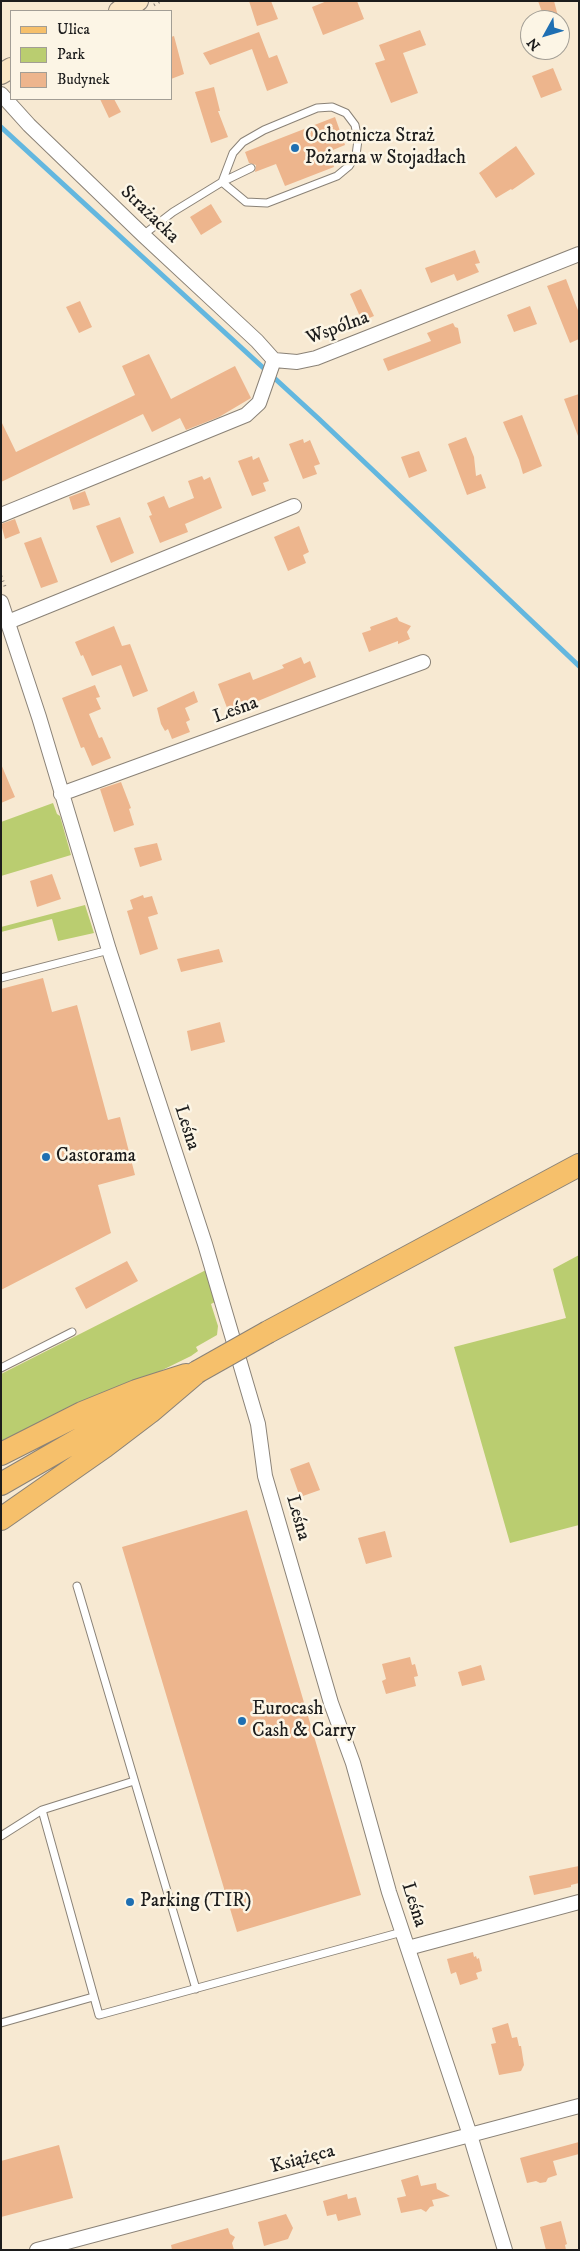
<!DOCTYPE html>
<meta charset="utf-8">
<style>
body{margin:0}
#map{position:relative;width:580px;height:2251px;overflow:hidden;background:#f7e9d2;font-family:"IM FELL DW Pica",serif}
canvas{display:block}
.frame{position:absolute;inset:0;border:2px solid #1c1c1c;pointer-events:none}
.legend{position:absolute;left:10px;top:10px;width:162px;height:90px;box-sizing:border-box;background:#fcf5e5;border:1px solid #a29e95;margin:0;padding:6px 9px;list-style:none;font-size:15px;color:#1c1c1c}
.legend li{display:flex;align-items:center;gap:10px;height:25px}
.legend b{width:25px;border:1px solid #a29e95}
.north{position:absolute;left:520px;top:10px;width:50px;height:50px;box-sizing:border-box;background:#fcf5e5;border:1px solid #a29e95;border-radius:50%;rotate:231deg;font-size:14px;font-weight:700;line-height:20px;text-align:center;color:#1c1c1c}
.north::after{content:'';display:block;margin:auto;width:18px;height:22px;background:#1f6fb2;clip-path:polygon(50% 0,100% 100%,50% 72%,0 100%)}
</style>
<div id="map">
<canvas width="580" height="2251"></canvas>
<div class="frame"></div>
<ul class="legend">
<li><b style="height:6px;background:#f6c06b"></b>Ulica</li>
<li><b style="height:14px;background:#bacd70"></b>Park</li>
<li><b style="height:14px;background:#edb58d"></b>Budynek</li>
</ul>
<div class="north">N</div>
</div>
<script>
const context = document.querySelector('canvas').getContext('2d');
context.lineJoin = 'round';
function fill(path, color) { context.fillStyle = color; context.fill(path, 'evenodd'); }
const toPath = rows => new Path2D(rows.map(r => 'M' + r).join(''));
function trace(path, color, width, dash) { context.strokeStyle = color; context.lineWidth = width; context.lineCap = dash ? 'butt' : 'round'; context.setLineDash(dash || []); context.stroke(path); }
function write(font, color, halo, rows, align = 'center') {
  context.font = font + ' "IM FELL DW Pica",serif'; context.lineWidth = 5; context.setLineDash([]); context.textBaseline = 'middle'; context.strokeStyle = halo; context.fillStyle = color; for (const [text, x, y, turn = 0] of rows) {
    context.save(); context.translate(x, y); context.rotate((+turn || 0) * Math.PI / 180); context.textAlign = isNaN(turn) ? turn : align; if (halo) context.strokeText(text, 0, 0); context.fillText(text, 0, 0); context.restore();
  }
}
fill(toPath([
 [53,803,57,814,60,816,71,855,1,876,1,822],
 [85,905,94,933,58,941,52,919,1,932,1,927],
 [579,1255,579,1525,510,1543,454,1347,566,1318,553,1269],
 [206,1270,215,1302,211,1304,218,1326,217,1335,196,1347,198,1351,191,1356,144,1379,1,1444,1,1374]
]), '#bacd70');
trace(toPath([
 [1,127,319,419,579,666]
]), '#63b7df', 5);
fill(toPath([
 [249,1,271,1,278,19,257,26],
 [327,1,357,1,364,19,323,35,312,7],
 [538,1,554,1,559,20,545,20],
 [420,30,426,45,403,53,418,93,391,103,375,63,385,60,379,45],
 [259,32,269,58,277,55,288,83,267,91,252,49,210,65,203,53],
 [174,36,184,74,171,79,171,37],
 [553,68,562,90,541,98,532,76],
 [214,87,220,111,218,111,228,137,211,143,195,92],
 [100,99,114,99,121,112,109,118],
 [335,117,345,145,328,152,334,167,285,186,276,164,255,172,256,165,249,163,245,152],
 [516,146,535,174,512,190,511,189,496,198,479,173],
 [211,204,222,222,201,235,190,217],
 [475,250,480,263,475,264,479,272,457,281,454,274,431,283,425,268],
 [566,279,579,313,579,339,570,343,547,286],
 [361,289,374,316,362,321,350,294],
 [80,301,92,327,79,333,66,307],
 [530,306,537,324,514,332,507,315],
 [453,323,455,327,458,328,461,343,388,371,383,359,431,341,427,333],
 [149,354,171,399,235,366,251,398,219,417,186,430,180,418,152,432,143,414,1,482,1,421,16,452,135,395,122,366],
 [579,394,579,435,578,436,564,399],
 [522,415,542,466,523,474,519,460,503,422],
 [466,437,474,457,476,476,481,474,486,488,467,495,448,444],
 [303,439,304,443,310,440,320,464,314,466,317,474,303,479,289,444],
 [419,451,427,471,409,478,401,457],
 [252,456,253,460,259,457,269,481,263,483,266,491,252,496,238,461],
 [202,476,204,480,210,477,222,508,185,524,188,532,160,543,149,516,152,515,147,503,164,496,169,508,194,498,188,481],
 [85,491,90,505,73,510,69,497],
 [120,517,134,553,111,563,96,526],
 [15,519,20,533,5,539,1,524],
 [299,526,309,552,303,555,306,563,288,571,274,537],
 [41,537,58,582,41,588,24,543],
 [397,617,399,621,411,626,407,632,410,639,398,644,398,641,369,652,362,633,371,630,370,627],
 [114,626,122,646,130,644,148,691,133,697,121,665,92,676,83,655,81,656,75,642],
 [301,657,304,664,310,661,316,677,229,713,218,684,250,672,253,680,284,668,282,665],
 [95,685,100,697,96,698,101,709,89,714,99,738,102,737,111,758,92,766,84,747,81,748,62,698],
 [194,691,198,702,185,708,190,720,186,722,190,732,172,739,168,729,165,731,161,724,157,708],
 [1,764,15,797,1,803],
 [121,782,131,808,129,809,134,825,114,832,100,789],
 [157,843,162,860,140,867,134,848],
 [52,874,61,899,37,907,30,881],
 [143,895,144,898,152,896,158,914,148,917,158,949,140,955,127,911,133,909,130,900],
 [219,949,223,962,181,972,177,959],
 [43,978,52,1012,77,1005,108,1120,120,1117,135,1175,98,1185,111,1233,1,1290,1,989],
 [220,1022,225,1042,191,1051,187,1031],
 [127,1261,138,1281,86,1309,75,1288],
 [309,1462,320,1490,300,1497,290,1469],
 [247,1510,361,1895,237,1932,122,1547],
 [385,1531,392,1557,366,1564,358,1538],
 [410,1657,412,1665,415,1664,418,1676,414,1677,416,1686,386,1694,382,1681,386,1679,382,1664],
 [481,1665,485,1680,462,1686,458,1672],
 [579,1866,579,1883,571,1885,571,1887,534,1895,529,1876],
 [473,1952,474,1957,476,1956,477,1959,479,1958,482,1971,476,1973,478,1979,460,1985,456,1972,451,1974,447,1959],
 [508,2023,512,2038,517,2037,519,2046,521,2046,524,2065,521,2071,499,2075,491,2044,496,2043,492,2028],
 [579,2142,579,2154,553,2161,557,2175,548,2178,546,2182,540,2183,536,2181,527,2183,520,2158],
 [59,2145,73,2198,1,2217,1,2161],
 [418,2175,421,2186,436,2183,437,2189,450,2196,432,2200,434,2206,430,2207,426,2212,421,2209,401,2213,397,2198,406,2196,401,2180],
 [347,2194,348,2199,356,2197,361,2215,338,2221,336,2214,327,2216,323,2201],
 [286,2214,293,2228,288,2239,264,2246,258,2222],
 [561,2221,567,2244,565,2245,566,2250,546,2250,540,2227],
 [228,2228,230,2234,235,2237,232,2243,234,2250,172,2250,171,2245]
]), '#edb58d');
const lane = toPath([
 [143,235,173,212,222,182,233,153,243,142,264,130,317,108,332,107,346,113,355,125,358,140,356,155,349,166,337,176,267,203,246,202,222,182,251,168],
 [1,978,109,950],
 [1,1368,72,1332],
 [77,1586,196,1989],
 [42,1810,99,2015,402,1932],
 [1,1836,42,1810,134,1781],
 [1,2023,93,1997]
]);
const street = toPath([
 [1,94,29,125,143,235,257,341,274,360],
 [274,360,297,362,316,358,579,254],
 [1,515,246,415,259,403,274,360],
 [1,602,39,717,109,950,205,1244,258,1424,265,1476,331,1703,353,1763,389,1892,470,2135,505,2250],
 [8,622,294,506],
 [61,794,423,662],
 [408,1948,579,1902],
 [37,2250,579,2106]
]);
const secondary = toPath([
 [119,11,138,1],
 [1,74,11,68]
]);
const primary = toPath([
 [268,1332,579,1165],
 [1,1454,82,1413,136,1391,186,1375],
 [1,1484,142,1403],
 [1,1519,104,1447,150,1412,197,1372]
]);
trace(lane, '#8a8277', 9);
trace(street, '#8a8277', 16);
trace(secondary, '#8a8277', 22);
trace(primary, '#8a8277', 24);
trace(toPath([
 [154,5,161,1],
 [1,576,6,589]
]), '#8a8277', 3, [1, 4]);
trace(lane, '#fff', 7);
trace(street, '#fff', 14);
trace(secondary, '#fbe6c4', 20);
trace(primary, '#f6c06b', 22);
const primaryBridge = toPath([
 [197,1372,268,1332]
]);
trace(primaryBridge, '#8a8277', 24, []);
trace(primaryBridge, '#f6c06b', 22);
for (const [x, y, r, color] of [
 [295,148,5,"#1f6fb2"],
 [46,1157,5,"#1f6fb2"],
 [242,1721,5,"#1f6fb2"],
 [130,1902,5,"#1f6fb2"]
]) { const dot = new Path2D(); dot.arc(x, y, r, 0, 2 * Math.PI); context.fillStyle = color; context.fill(dot); trace(dot, '#fcf5e5', 2); }
write('19px', '#1c1c1c', '#fcf5e5', [
 ["Ochotnicza Straż",305,137],
 ["Pożarna w Stojadłach",305,159],
 ["Castorama",56,1157],
 ["Eurocash",252,1710],
 ["Cash & Carry",252,1732],
 ["Parking (TIR)",140,1902]
], 'left');
write('19px', '#1c1c1c', '#fcf5e5', [
 ["Strażacka",149,215,44],
 ["Wspólna",338,329,-20],
 ["Leśna",236,711,-20],
 ["Leśna",186,1128,72],
 ["Leśna",297,1518,74],
 ["Leśna",413,1905,72],
 ["Książęca",303,2160,-15]
]);
</script>
